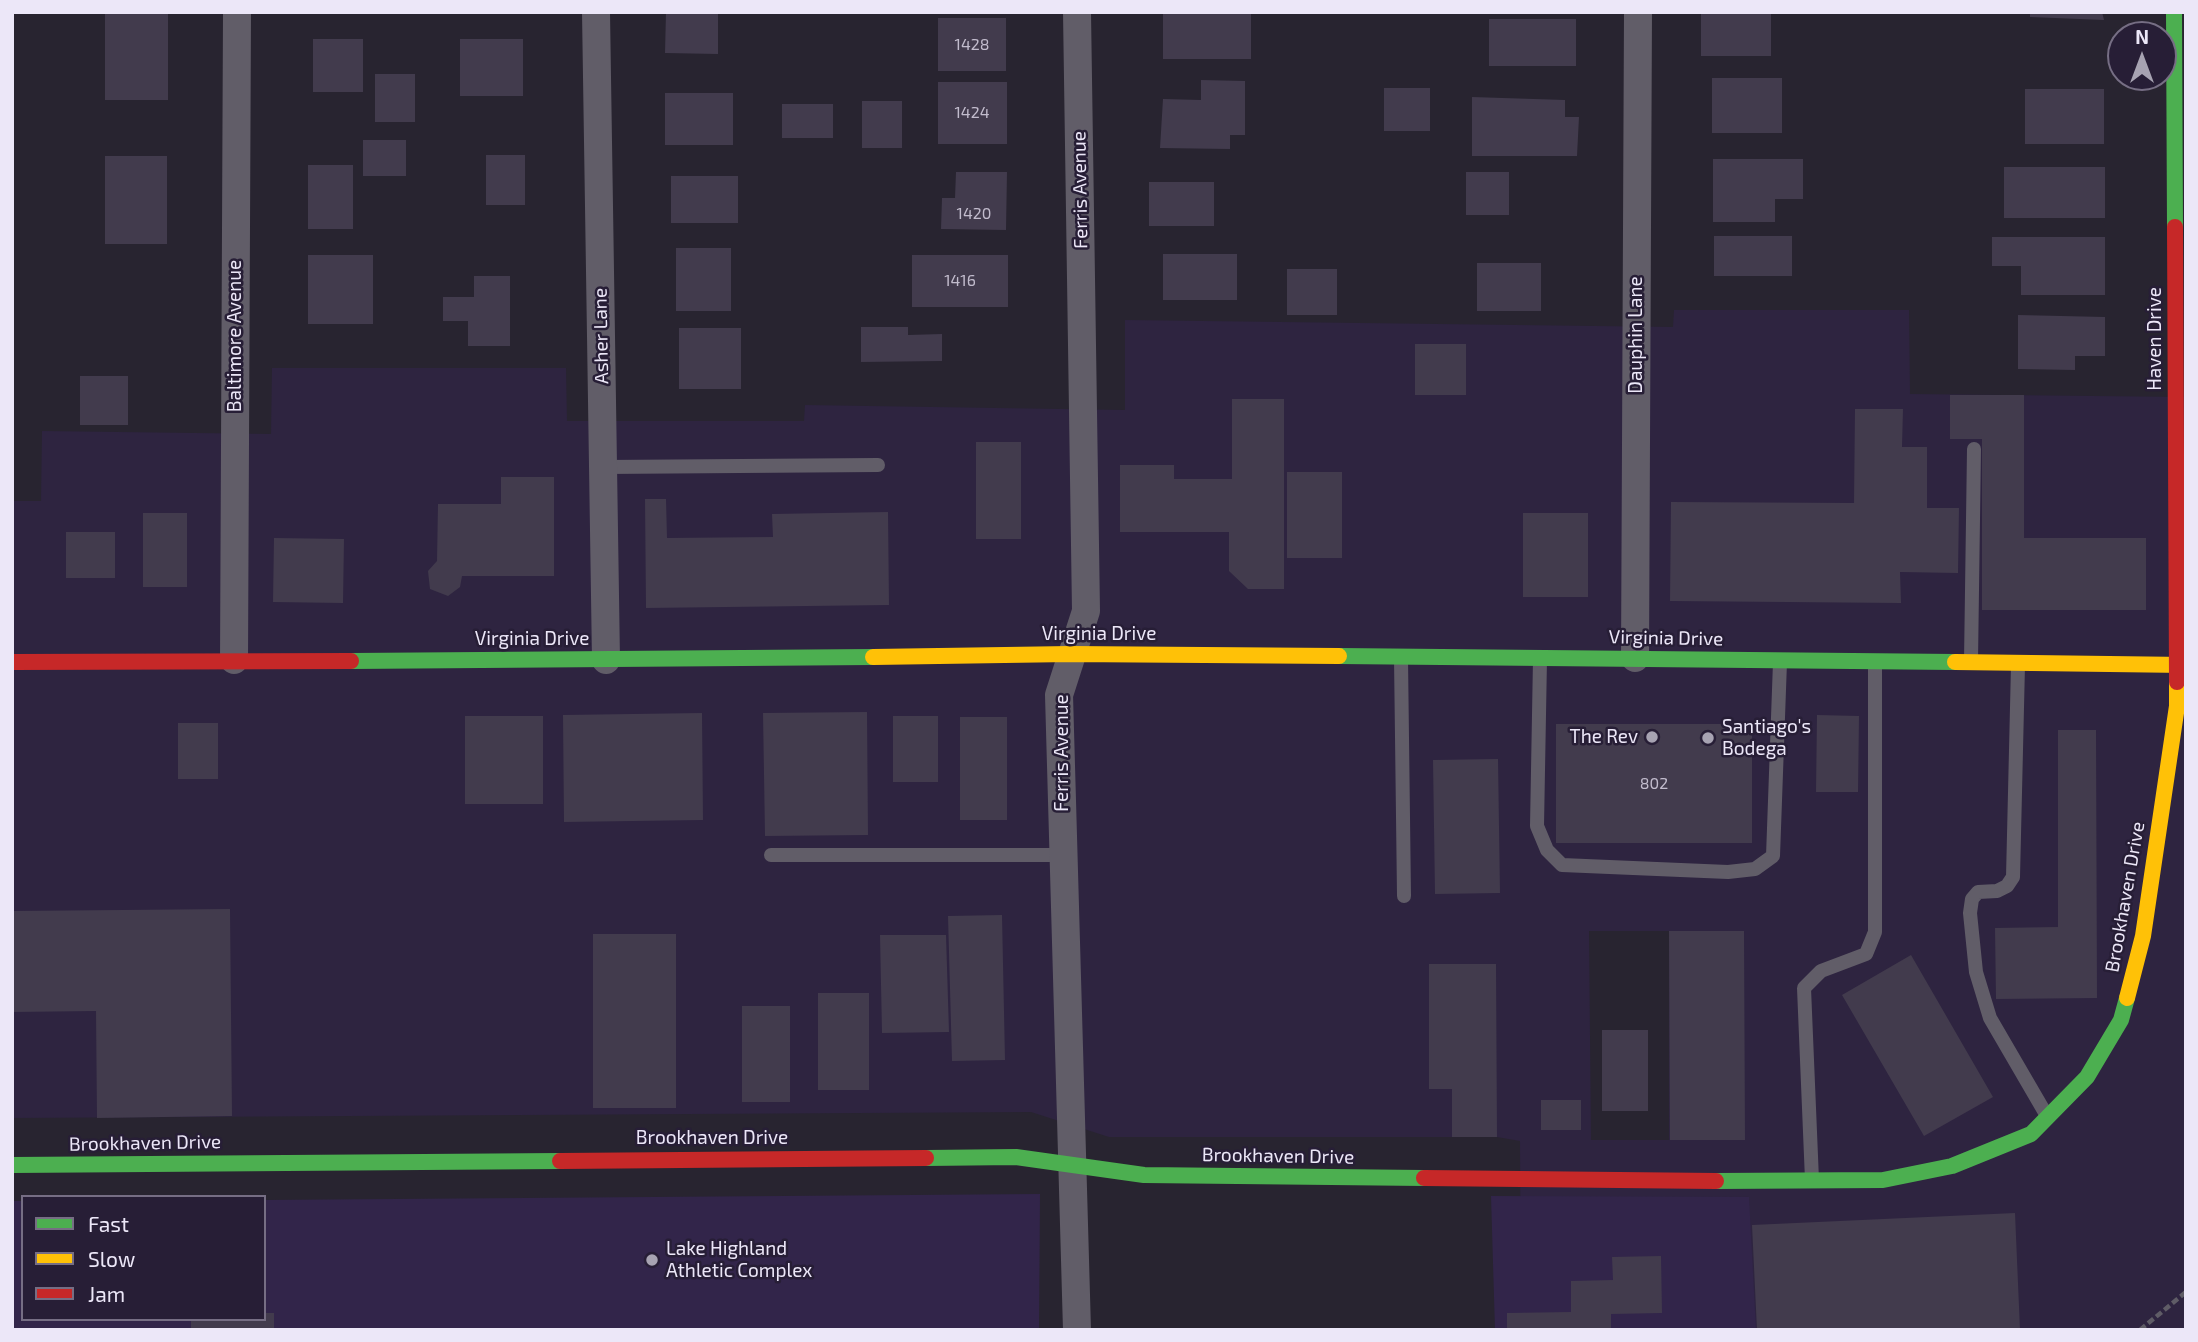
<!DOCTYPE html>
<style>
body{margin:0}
#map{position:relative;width:2198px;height:1342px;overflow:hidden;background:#282430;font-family:"Exo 2",sans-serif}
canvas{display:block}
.frame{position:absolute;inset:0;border:14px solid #ece7f8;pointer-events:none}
.legend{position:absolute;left:21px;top:1195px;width:245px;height:126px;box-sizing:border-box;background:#271e36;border:2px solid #766e84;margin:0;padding:9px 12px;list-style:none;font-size:21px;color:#ece7f8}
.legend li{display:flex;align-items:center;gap:14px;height:35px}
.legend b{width:35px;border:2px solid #766e84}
.north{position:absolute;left:2107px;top:21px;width:70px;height:70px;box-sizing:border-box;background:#271e36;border:2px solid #766e84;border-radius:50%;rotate:0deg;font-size:19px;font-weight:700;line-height:28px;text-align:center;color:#ece7f8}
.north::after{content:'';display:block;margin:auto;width:24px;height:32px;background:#a7a3b2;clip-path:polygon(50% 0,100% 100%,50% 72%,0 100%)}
</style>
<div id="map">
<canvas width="2198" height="1342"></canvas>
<div class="frame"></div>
<ul class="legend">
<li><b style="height:9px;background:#4caf50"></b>Fast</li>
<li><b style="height:9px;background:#ffc107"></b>Slow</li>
<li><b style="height:9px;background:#c62828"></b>Jam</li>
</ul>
<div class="north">N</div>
</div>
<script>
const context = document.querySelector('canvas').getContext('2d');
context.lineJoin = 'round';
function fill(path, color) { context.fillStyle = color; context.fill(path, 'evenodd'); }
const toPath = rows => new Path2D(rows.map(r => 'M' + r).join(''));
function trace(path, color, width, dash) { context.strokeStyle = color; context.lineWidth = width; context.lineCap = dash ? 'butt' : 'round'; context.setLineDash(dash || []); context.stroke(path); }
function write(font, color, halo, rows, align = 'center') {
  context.font = font + ' "Exo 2",sans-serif'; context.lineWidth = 5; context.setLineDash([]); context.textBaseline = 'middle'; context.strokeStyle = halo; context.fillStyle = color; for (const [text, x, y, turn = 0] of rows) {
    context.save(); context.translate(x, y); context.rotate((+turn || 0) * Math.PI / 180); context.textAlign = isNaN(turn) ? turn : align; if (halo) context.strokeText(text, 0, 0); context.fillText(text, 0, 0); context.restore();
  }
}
fill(toPath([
 [1674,310,1909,310,1910,394,2186,397,2186,1330,1521,1330,1520,1141,1497,1137,1109,1137,1031,1112,12,1118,12,501,41,501,42,431,271,434,272,368,566,368,567,421,804,421,805,405,1125,410,1125,320,1673,327],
 [1589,931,1669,931,1669,1140,1591,1140]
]), '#2e2440');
fill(toPath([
 [1040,1194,1039,1330,12,1330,12,1201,23,1201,23,1319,264,1319,264,1200],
 [1491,1196,1749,1197,1756,1330,1495,1330]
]), '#32254a');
fill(toPath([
 [105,12,168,12,168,100,105,100],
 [666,12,718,12,718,54,665,53],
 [1163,12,1251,12,1251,59,1163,59],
 [1701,12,1771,12,1771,56,1701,56],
 [2030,12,2102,12,2104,20,2030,17],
 [938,18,1006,18,1006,71,938,71],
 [1489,19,1576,19,1576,66,1489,66],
 [313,39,363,39,363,92,313,92],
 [460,39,523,39,523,96,460,96],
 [375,74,415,74,415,122,375,122],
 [1712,78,1782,78,1782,133,1712,133],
 [1201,80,1245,81,1245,135,1230,135,1230,149,1160,148,1163,99,1201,100],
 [938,82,1007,82,1007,144,938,144],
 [1384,88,1430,88,1430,131,1384,131],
 [2025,89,2104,89,2104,144,2025,144],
 [665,93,733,93,733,145,665,145],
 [1472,97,1565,100,1565,117,1579,117,1577,156,1472,156],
 [862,101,902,101,902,148,862,148],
 [782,104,833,104,833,138,782,138],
 [363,140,406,140,406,176,363,176],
 [486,155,525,155,525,205,486,205],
 [105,156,167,156,167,244,105,244],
 [1713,159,1803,159,1803,199,1775,199,1775,222,1713,222],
 [308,165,353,165,353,229,308,229],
 [2004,167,2105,167,2105,218,2004,218],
 [956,172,1007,172,1006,230,941,229,942,198,955,198],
 [1466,172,1509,172,1509,215,1466,215],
 [671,176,738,176,738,223,671,223],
 [1149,182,1214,182,1214,226,1149,226],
 [1714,236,1792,236,1792,276,1714,276],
 [1992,237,2105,237,2105,295,2021,295,2021,266,1992,266],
 [676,248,731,248,731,311,676,311],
 [1163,254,1237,254,1237,300,1163,300],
 [308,255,373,255,373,324,308,324],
 [912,255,1008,255,1008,307,912,307],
 [1477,263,1541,263,1541,311,1477,311],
 [1287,269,1337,269,1337,315,1287,315],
 [474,276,510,276,510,346,468,346,468,321,443,321,443,297,474,297],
 [2018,315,2105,317,2105,356,2075,356,2075,370,2018,369],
 [861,327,908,327,908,335,942,334,942,361,861,362],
 [679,328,741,328,741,389,679,389],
 [1415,344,1466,344,1466,395,1415,395],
 [80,376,128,376,128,425,80,425],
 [1950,395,2024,395,2024,538,2146,538,2146,610,1982,610,1982,439,1950,439],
 [1232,399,1284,399,1284,589,1248,589,1229,571,1229,532,1120,532,1120,465,1174,465,1174,479,1232,479],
 [1855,409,1903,409,1902,447,1927,447,1927,508,1959,508,1958,573,1900,572,1901,603,1670,601,1671,502,1854,503],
 [976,442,1021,442,1021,539,976,539],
 [1287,472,1342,472,1342,558,1287,558],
 [501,477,554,477,554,576,462,576,460,587,448,596,430,589,428,571,437,561,438,504,501,504],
 [645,499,666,499,667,538,773,537,772,514,888,512,889,605,646,608],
 [143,513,187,513,187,587,143,587],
 [1523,513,1588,513,1588,597,1523,597],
 [66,532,115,532,115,578,66,578],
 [274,538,344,539,343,603,273,602],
 [867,712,868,835,765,836,763,713],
 [702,713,703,820,564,822,563,715],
 [1817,715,1859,716,1858,792,1816,792],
 [465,716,543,716,543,804,465,804],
 [893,716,938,716,938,782,893,782],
 [960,717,1007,717,1007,820,960,820],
 [178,723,218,723,218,779,178,779],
 [1556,724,1752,724,1752,843,1556,843],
 [2058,730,2096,730,2097,998,1996,999,1995,928,2058,927],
 [1498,759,1500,893,1435,894,1433,760],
 [230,909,232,1116,97,1118,96,1011,12,1012,12,911],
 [1002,915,1005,1060,952,1061,948,916],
 [1669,931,1744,931,1745,1140,1670,1140],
 [593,934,676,934,676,1108,593,1108],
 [880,935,946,935,949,1032,882,1033],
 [1911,955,1993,1097,1924,1136,1842,995],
 [1429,964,1496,964,1497,1137,1452,1137,1452,1089,1429,1089],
 [818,993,869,993,869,1090,818,1090],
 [742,1006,790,1006,790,1102,742,1102],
 [1602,1030,1648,1030,1648,1111,1602,1111],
 [1541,1100,1581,1100,1581,1130,1541,1130],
 [2015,1213,2020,1330,1757,1330,1752,1225],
 [1661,1256,1662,1313,1611,1314,1611,1330,1507,1330,1507,1313,1571,1312,1571,1281,1613,1280,1612,1257],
 [264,1313,274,1313,274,1330,191,1330,191,1319,264,1319]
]), '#423b4d');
trace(toPath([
 [2140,1330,2186,1292]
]), '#5f5c66', 4.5, [7, 3.5]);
trace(toPath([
 [603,467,878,465],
 [1401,658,1404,896],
 [1540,659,1537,826,1547,850,1562,865,1728,872,1755,869,1773,856,1780,662],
 [1971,661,1974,449],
 [2018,665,2013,877,2007,886,1997,891,1978,892,1972,899,1970,913,1976,972,1990,1018,2047,1116],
 [771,855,1064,855],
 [1812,1180,1804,988,1821,971,1866,954,1875,932,1875,663]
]), '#615d68', 14);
trace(toPath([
 [596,12,606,660],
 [1635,658,1638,12],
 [234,660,237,12],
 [1077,1330,1059,695,1086,611,1077,12]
]), '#615d68', 28);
trace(toPath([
 [2174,12,2175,227],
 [1339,656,1955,662],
 [351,661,873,657],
 [926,1158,1016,1157,1144,1175,1424,1178],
 [12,1165,560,1161],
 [1716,1181,1883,1180,1952,1166,2031,1134,2087,1077,2121,1020,2127,998]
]), '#4caf50', 16);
trace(toPath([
 [873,657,1070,654,1339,656],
 [1955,662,2186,665],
 [2127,998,2143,936,2177,706,2177,682]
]), '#ffc107', 16);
trace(toPath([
 [2175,227,2177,682],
 [12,662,351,661],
 [560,1161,926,1158],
 [1424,1178,1716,1181]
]), '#c62828', 16);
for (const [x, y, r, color] of [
 [1652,737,7,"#a7a3b2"],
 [1708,738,7,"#a7a3b2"],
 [652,1260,7,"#a7a3b2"]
]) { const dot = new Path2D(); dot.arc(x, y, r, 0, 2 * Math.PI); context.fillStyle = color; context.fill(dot); trace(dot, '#271e36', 2.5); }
write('16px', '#c2bccd', null, [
 ["1428",972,45],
 ["1424",972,113],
 ["1420",974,214],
 ["1416",960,281],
 ["802",1654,784]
]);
write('19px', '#ece7f8', '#271e36', [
 ["Ferris Avenue",1080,190,-91],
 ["Dauphin Lane",1636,335,-90],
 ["Baltimore Avenue",235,336,-90],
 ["Asher Lane",601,336,-91],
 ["Haven Drive",2155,339,-90],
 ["Virginia Drive",1099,634],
 ["Virginia Drive",1666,638,1],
 ["Virginia Drive",532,639],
 ["Ferris Avenue",1062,753,-90],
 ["Brookhaven Drive",2125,897,-80],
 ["Brookhaven Drive",712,1138],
 ["Brookhaven Drive",145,1143,-1],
 ["Brookhaven Drive",1278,1156,1]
]);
write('19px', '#ece7f8', '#271e36', [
 ["Santiago's",1722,727],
 ["Bodega",1722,749],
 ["The Rev",1638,737,"right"],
 ["Lake Highland",666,1249],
 ["Athletic Complex",666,1271]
], 'left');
</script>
